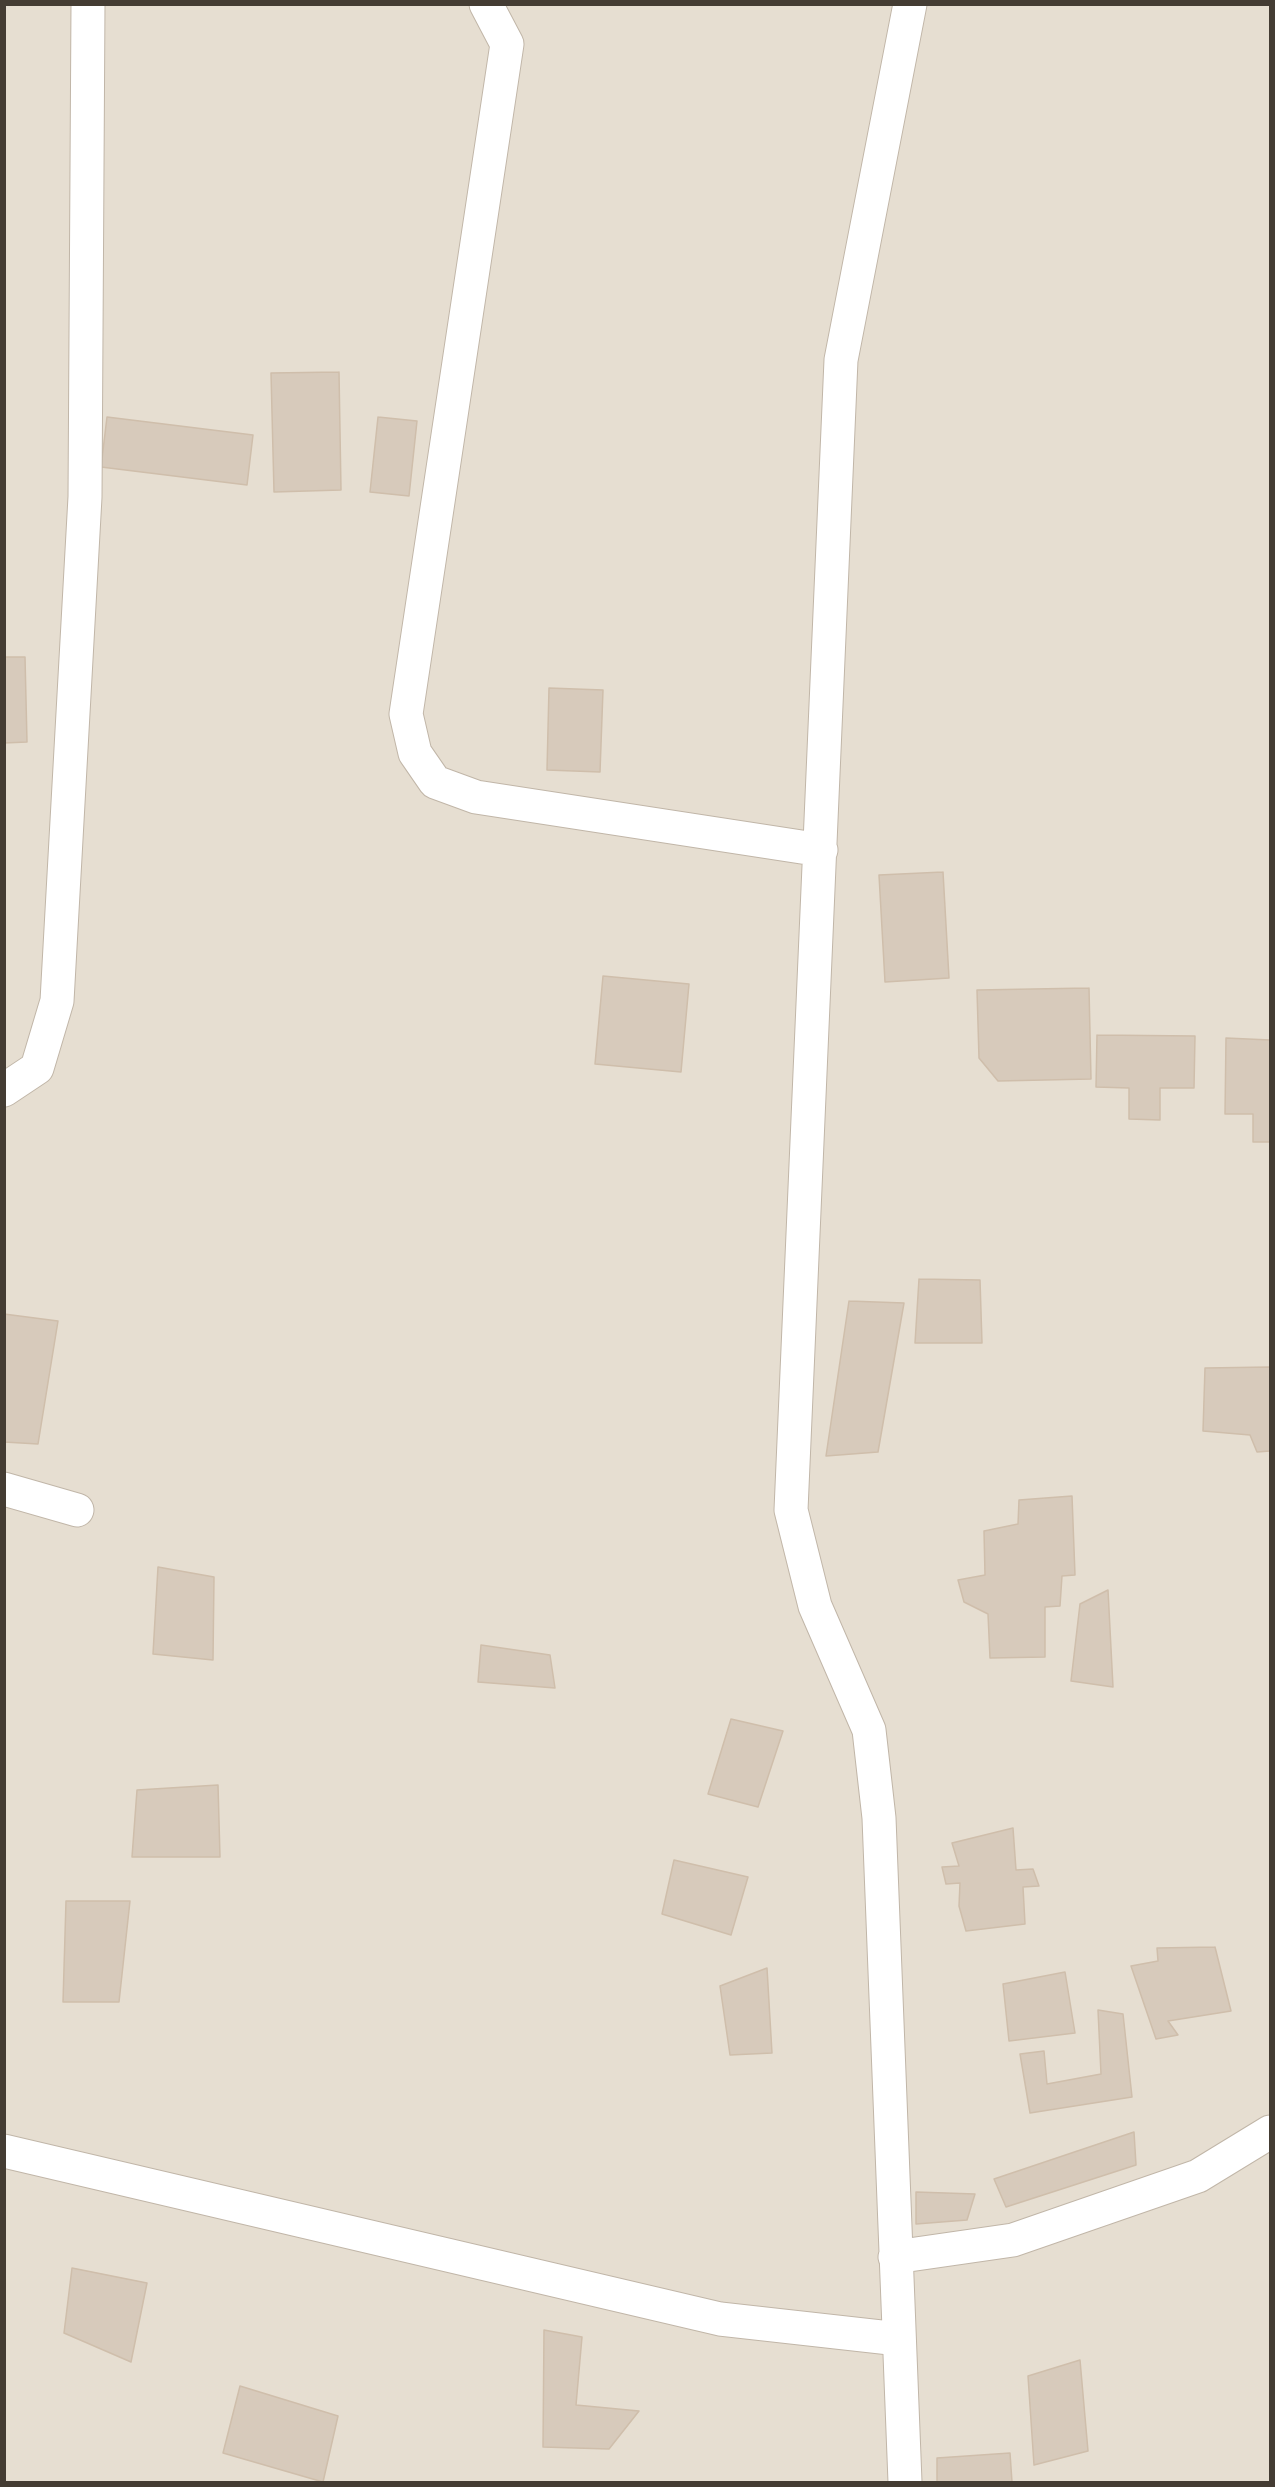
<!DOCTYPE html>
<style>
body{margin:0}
#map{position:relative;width:1275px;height:2487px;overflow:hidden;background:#f2ece3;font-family:"Golos Text",sans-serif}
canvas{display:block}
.frame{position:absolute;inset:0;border:6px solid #443c33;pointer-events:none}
</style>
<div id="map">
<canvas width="1275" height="2487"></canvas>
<div class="frame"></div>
</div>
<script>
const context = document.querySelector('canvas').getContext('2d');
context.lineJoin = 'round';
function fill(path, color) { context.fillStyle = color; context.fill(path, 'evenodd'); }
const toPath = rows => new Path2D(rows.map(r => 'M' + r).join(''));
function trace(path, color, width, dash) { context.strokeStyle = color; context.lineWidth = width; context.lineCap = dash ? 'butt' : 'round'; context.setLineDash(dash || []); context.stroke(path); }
fill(toPath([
 [5,5,1270,5,1270,2482,5,2482]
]), '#e6ded1');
const building = toPath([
 [339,372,341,490,274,492,271,373,339,372],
 [107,417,253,435,247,485,101,467,107,417],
 [378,417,417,421,409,496,370,492,378,417],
 [4,657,25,657,27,742,4,743,4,657],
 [549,688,603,690,600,772,547,770,549,688],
 [943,872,949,978,885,982,879,875,943,872],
 [603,976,689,984,681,1072,595,1064,603,976],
 [1089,988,1091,1079,998,1081,979,1058,977,990,1089,988],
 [1097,1035,1195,1036,1194,1088,1160,1088,1160,1120,1129,1119,1129,1088,1096,1087,1097,1035],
 [1226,1038,1270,1040,1270,1142,1253,1142,1253,1114,1225,1114,1226,1038],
 [919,1279,980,1280,982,1343,915,1343,919,1279],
 [849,1301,904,1303,878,1452,826,1456,849,1301],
 [4,1314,58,1321,38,1444,4,1442,4,1314],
 [1270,1367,1270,1451,1257,1452,1250,1435,1203,1431,1205,1368,1270,1367],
 [1072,1496,1075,1575,1062,1576,1060,1606,1045,1607,1045,1657,990,1658,988,1614,964,1602,958,1580,985,1575,984,1531,1018,1524,1019,1500,1072,1496],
 [158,1567,214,1577,213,1660,153,1654,158,1567],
 [1108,1590,1113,1687,1071,1681,1080,1604,1108,1590],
 [481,1645,550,1655,555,1688,478,1682,481,1645],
 [731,1719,783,1731,758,1807,708,1794,731,1719],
 [218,1785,220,1857,132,1857,137,1790,218,1785],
 [1013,1828,1016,1870,1033,1869,1039,1886,1023,1887,1025,1924,966,1931,959,1906,960,1883,946,1884,942,1867,959,1866,952,1843,1013,1828],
 [674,1860,748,1877,731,1935,662,1914,674,1860],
 [66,1901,130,1901,119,2002,63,2002,66,1901],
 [1215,1947,1231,2011,1168,2021,1178,2035,1156,2039,1131,1966,1158,1961,1157,1948,1215,1947],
 [767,1968,772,2053,730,2055,720,1986,767,1968],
 [1065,1972,1075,2033,1009,2041,1003,1984,1065,1972],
 [1098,2010,1123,2014,1132,2097,1030,2113,1020,2054,1044,2051,1047,2084,1101,2074,1098,2010],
 [1134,2132,1136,2165,1006,2207,994,2179,1134,2132],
 [916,2192,975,2194,967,2220,916,2224,916,2192],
 [72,2268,147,2283,131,2362,64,2333,72,2268],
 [544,2330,582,2337,576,2405,639,2411,609,2449,543,2447,544,2330],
 [1080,2360,1088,2451,1034,2465,1028,2376,1080,2360],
 [240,2386,338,2416,323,2482,223,2453,240,2386],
 [1010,2453,1012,2482,937,2482,937,2458,1010,2453]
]);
fill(building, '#d7cabb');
trace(building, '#cfbeab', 1.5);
const minor = toPath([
 [486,4,507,44,406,714,415,753,435,782,476,797,821,850],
 [4,1090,37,1068,57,1001,85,497,88,4],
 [4,1489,77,1510],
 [4,2151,720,2319,899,2339],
 [895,2257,1013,2240,1198,2176,1270,2132],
 [905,2482,879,1818,869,1730,815,1606,791,1510,841,360,910,4]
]);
trace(minor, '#c1b6a8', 35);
trace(minor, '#fff', 33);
</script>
